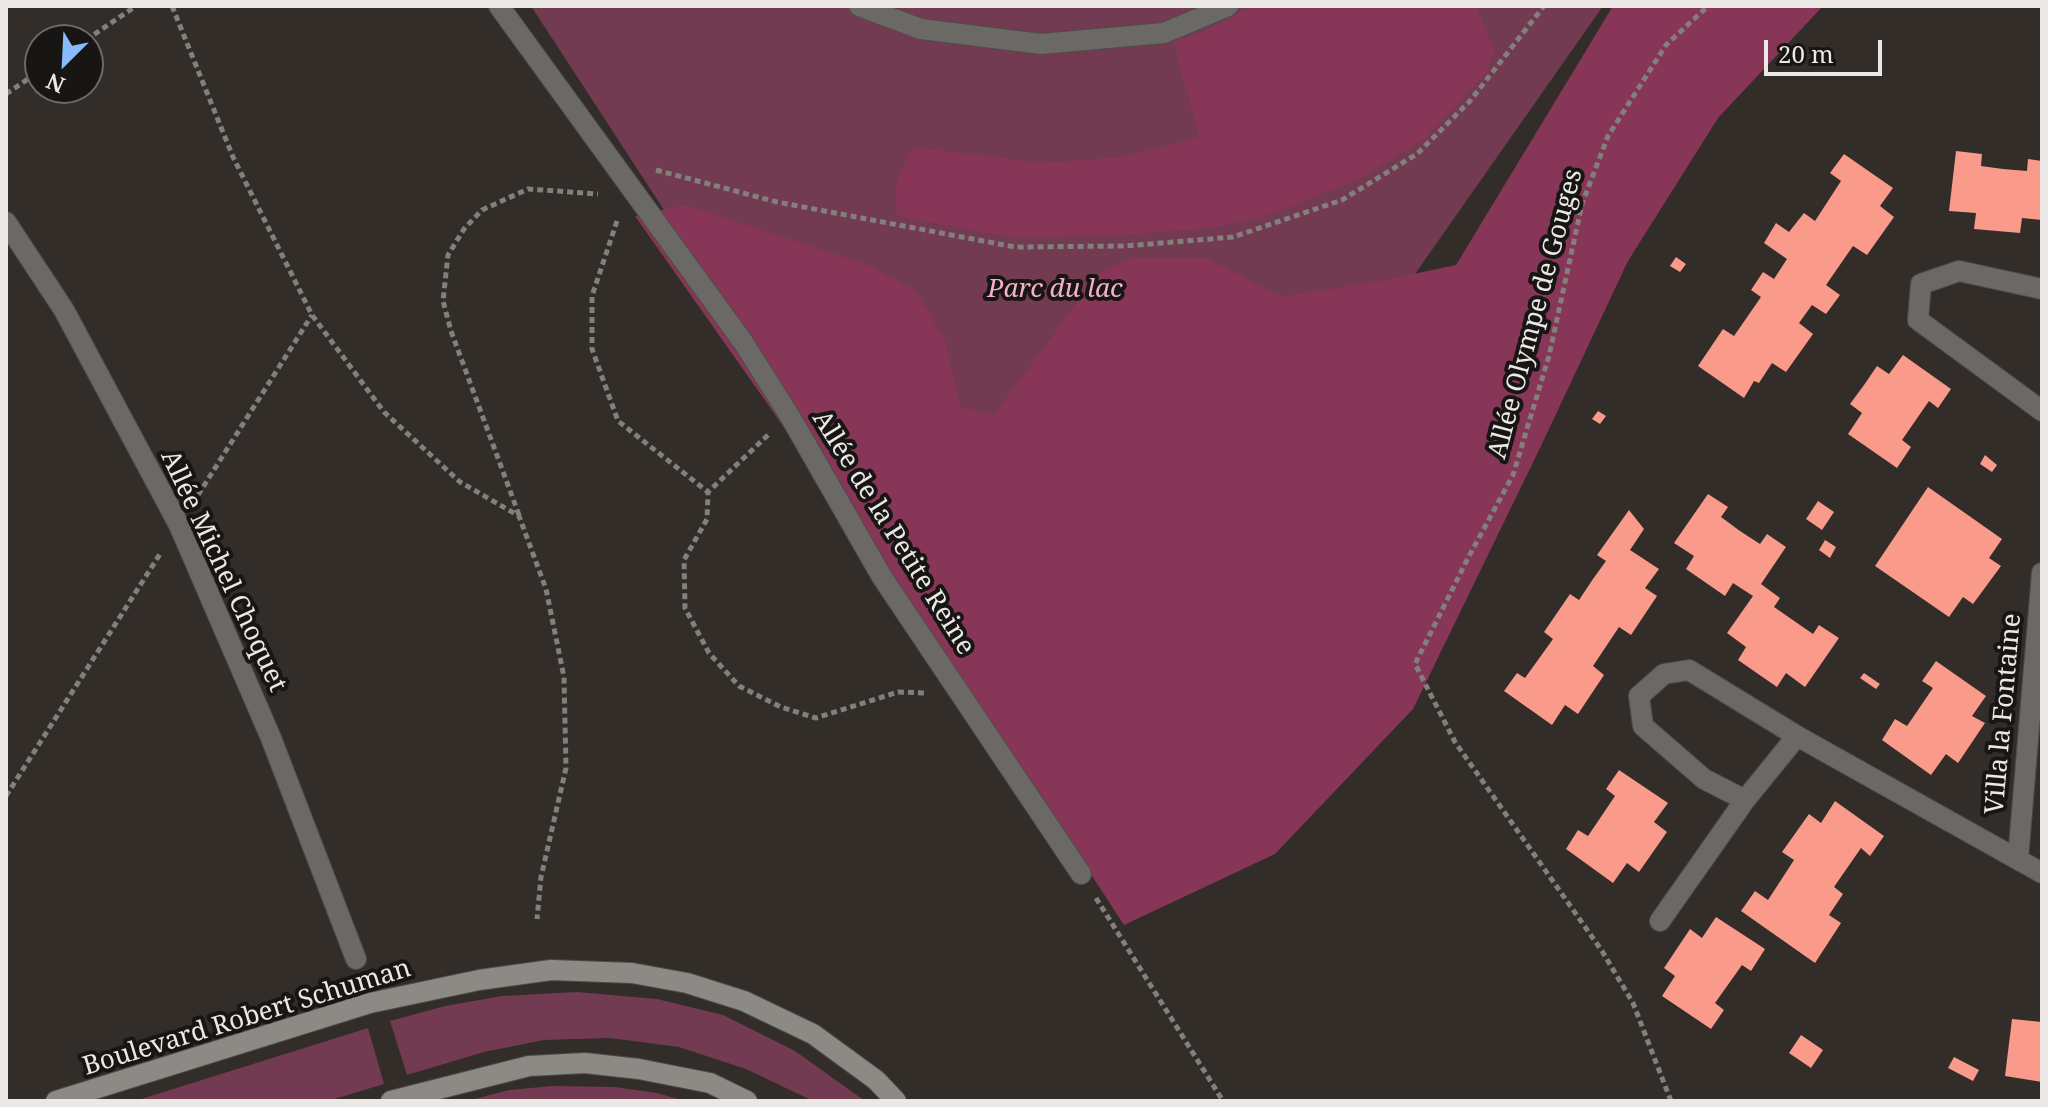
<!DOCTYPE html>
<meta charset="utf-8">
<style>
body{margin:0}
#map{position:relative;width:2048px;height:1107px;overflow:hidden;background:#322d29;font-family:"Noto Serif",serif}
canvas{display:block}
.frame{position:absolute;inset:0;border:8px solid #ebe8e5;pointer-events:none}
.north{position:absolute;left:24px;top:24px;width:80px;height:80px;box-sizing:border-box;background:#181614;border:2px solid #6c6a68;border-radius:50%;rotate:204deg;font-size:22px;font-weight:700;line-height:32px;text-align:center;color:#ebe8e5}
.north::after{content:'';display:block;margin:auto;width:28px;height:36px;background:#87bbfb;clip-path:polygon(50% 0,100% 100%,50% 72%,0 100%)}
.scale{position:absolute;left:1764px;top:40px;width:118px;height:36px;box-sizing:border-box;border:4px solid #ebe8e5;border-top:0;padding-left:10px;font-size:24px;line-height:28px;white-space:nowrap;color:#ebe8e5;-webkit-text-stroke:6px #181614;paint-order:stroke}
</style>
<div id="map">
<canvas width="2048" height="1107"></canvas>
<div class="frame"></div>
<div class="north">N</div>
<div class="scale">20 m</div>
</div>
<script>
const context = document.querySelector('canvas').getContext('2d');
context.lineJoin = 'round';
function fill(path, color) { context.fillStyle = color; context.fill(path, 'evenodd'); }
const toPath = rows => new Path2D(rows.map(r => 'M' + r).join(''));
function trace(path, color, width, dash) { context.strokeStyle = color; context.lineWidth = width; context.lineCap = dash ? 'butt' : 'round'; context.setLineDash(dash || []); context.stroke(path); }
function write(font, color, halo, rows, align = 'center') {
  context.font = font + ' "Noto Serif",serif'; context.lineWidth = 8; context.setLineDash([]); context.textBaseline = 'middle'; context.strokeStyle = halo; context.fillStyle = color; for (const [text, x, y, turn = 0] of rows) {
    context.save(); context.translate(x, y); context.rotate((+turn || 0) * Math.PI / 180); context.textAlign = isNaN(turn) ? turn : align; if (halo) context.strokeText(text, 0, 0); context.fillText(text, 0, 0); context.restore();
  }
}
fill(toPath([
 [531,6,1603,6,1288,455,951,650],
 [577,992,657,999,723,1015,795,1051,865,1101,813,1101,746,1069,679,1047,610,1038,544,1040,484,1052,407,1075,390,1021,445,1006,502,996],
 [368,1028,384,1084,328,1101,135,1101],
 [553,1086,615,1087,657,1093,685,1101,467,1101,509,1090]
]), '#733b51');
fill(toPath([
 [1253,6,1476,6,1494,50,1487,72,1425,138,1362,178,1260,218,1210,228,1109,236,1012,237,897,216,895,186,912,147,1042,163,1124,157,1199,137,1173,40,1199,34],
 [1613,6,1823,6,1718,118,1628,261,1541,446,1413,709,1275,854,1124,925,991,721,635,216,685,205,868,265,915,290,945,340,960,407,994,415,1099,273,1132,258,1207,258,1281,297,1376,282,1456,265]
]), '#873658');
fill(toPath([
 [1956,151,1982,154,1981,166,2003,169,2027,171,2028,159,2042,161,2042,220,2022,218,2020,233,1974,229,1976,213,1949,211],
 [1844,154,1893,188,1880,206,1894,217,1867,255,1853,246,1826,285,1840,295,1826,314,1812,305,1799,323,1813,334,1786,372,1772,363,1759,383,1754,381,1744,398,1698,366,1723,329,1734,336,1761,297,1751,290,1763,272,1774,279,1787,259,1764,243,1776,223,1789,232,1804,213,1815,221,1841,181,1830,173],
 [1676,257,1686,264,1680,272,1670,266],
 [1903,355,1951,389,1938,408,1929,401,1902,440,1911,447,1897,468,1848,434,1862,413,1850,404,1864,385,1877,366,1889,374],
 [1598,411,1606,416,1600,424,1592,419],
 [1985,455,1997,465,1992,472,1980,464],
 [1928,487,2002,539,1989,558,2001,566,1973,604,1963,597,1949,617,1875,566],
 [1708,494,1728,507,1721,517,1740,531,1760,544,1767,534,1786,547,1761,584,1780,598,1774,607,1813,634,1819,625,1839,638,1805,687,1786,673,1777,687,1738,660,1746,647,1727,633,1753,596,1733,583,1725,596,1686,569,1694,556,1674,543],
 [1818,501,1834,512,1822,530,1806,519],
 [1629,510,1644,529,1630,550,1659,569,1645,588,1657,596,1631,635,1619,627,1593,666,1604,675,1578,714,1565,705,1552,725,1504,691,1517,673,1525,678,1553,639,1544,632,1570,594,1579,600,1593,579,1606,561,1597,555],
 [1825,540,1836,547,1830,558,1819,550],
 [1936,661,1986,696,1972,716,1985,723,1958,763,1946,754,1931,775,1882,740,1895,719,1907,726,1933,688,1922,681],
 [1864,673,1880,684,1876,689,1860,678],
 [1619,770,1668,803,1654,822,1667,832,1639,872,1627,863,1613,883,1566,849,1578,830,1588,836,1615,796,1606,789],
 [1835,801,1884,836,1870,856,1861,848,1834,887,1843,894,1829,915,1841,923,1815,963,1741,911,1755,891,1768,900,1794,860,1782,852,1809,814,1821,823],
 [1716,917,1765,949,1751,971,1742,965,1715,1003,1724,1010,1711,1029,1662,996,1675,976,1664,968,1690,929,1702,938],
 [2012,1019,2042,1022,2042,1082,2005,1076],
 [1801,1035,1823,1050,1811,1068,1789,1053],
 [1954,1057,1979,1070,1973,1081,1948,1068]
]), '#f99a8a');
const minor = toPath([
 [499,6,743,342,791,418,882,577,1081,874],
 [859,6,921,29,1041,44,1164,33,1228,6],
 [6,222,64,310,179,525,271,738,356,959],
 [2042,289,1959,271,1921,284,1918,320,2042,411],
 [1797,736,1745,800,1704,779,1643,726,1639,696,1664,674,1689,670,1797,736,2042,873],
 [2018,859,2042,573],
 [1660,921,1745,800]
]);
const secondary = toPath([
 [56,1101,370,1003,479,980,551,970,632,973,687,983,744,1001,813,1034,876,1080,896,1101],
 [391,1101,529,1066,585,1063,639,1069,710,1083,747,1101]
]);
trace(minor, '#504b47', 22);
trace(secondary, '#504b47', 22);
trace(toPath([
 [172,6,233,157,312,315,384,412,460,482,519,516,546,589,564,677,566,768,541,877,537,919],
 [86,40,136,6],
 [6,94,40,71],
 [656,170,777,202,1015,247,1126,246,1233,237,1342,200,1417,154,1470,101,1544,6],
 [617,221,592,296,592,349,618,421,708,492],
 [768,435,708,492,707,519,684,560,685,608,709,653,739,686,781,707,816,718,898,692,926,693],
 [198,495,312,315],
 [519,515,451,331,443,301,448,255,464,229,482,210,528,189,598,194],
 [6,796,160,554],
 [1096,898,1223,1101],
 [1671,1101,1633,1003,1602,951,1455,742,1415,664,1468,558,1513,475,1549,356,1582,204,1608,136,1666,45,1708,6]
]), '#837f7b', 5, [6, 4]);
trace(minor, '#6a6966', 20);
trace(secondary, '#8b8a85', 20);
write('italic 26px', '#f6afc8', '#181614', [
 ["Parc du lac",1055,290]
]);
write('26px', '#ebe8e5', '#181614', [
 ["Allée Olympe de Gouges",1536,314,-75],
 ["Allée de la Petite Reine",893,533,58],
 ["Allée Michel Choquet",223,571,65],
 ["Villa la Fontaine",2004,714,-85],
 ["Boulevard Robert Schuman",247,1018,-17]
]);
</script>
